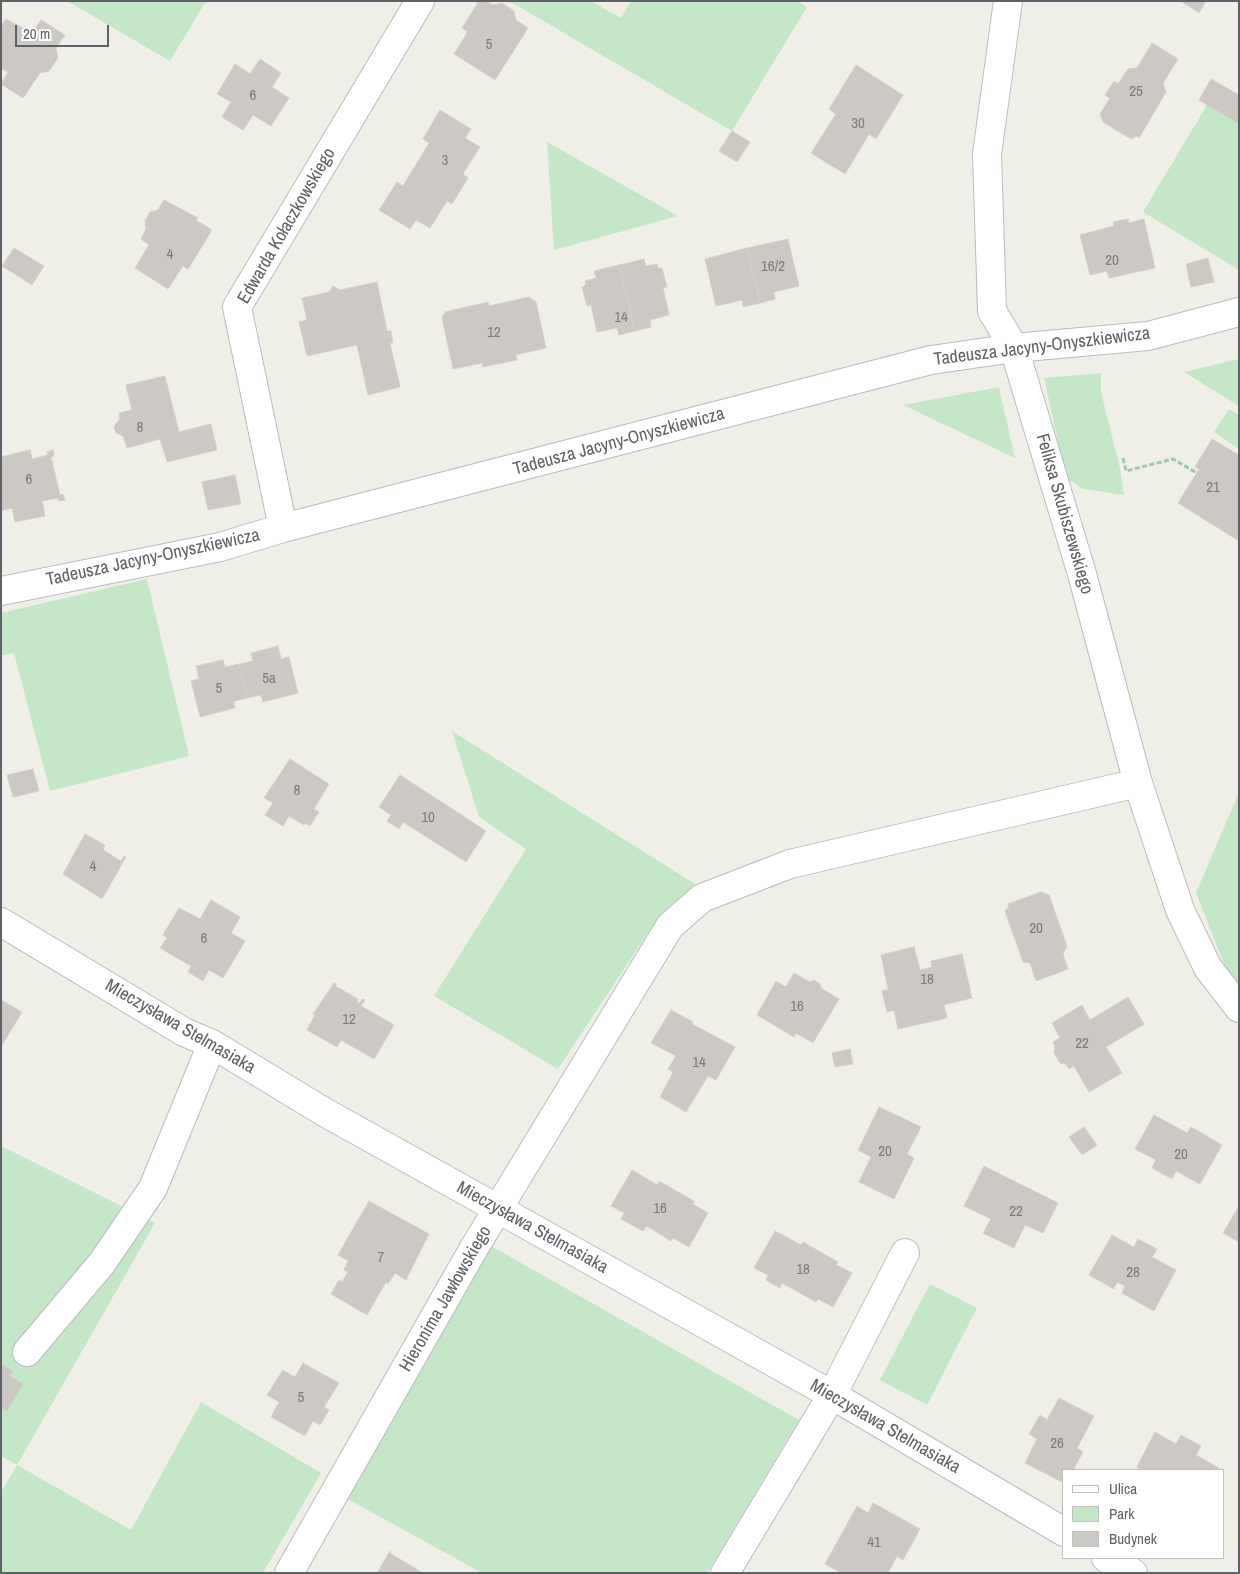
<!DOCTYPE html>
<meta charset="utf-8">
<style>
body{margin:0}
#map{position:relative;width:1240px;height:1574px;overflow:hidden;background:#f0efe7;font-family:"Archivo Narrow",sans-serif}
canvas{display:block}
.frame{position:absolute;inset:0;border:2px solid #5e6167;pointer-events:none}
.legend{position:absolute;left:1062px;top:1469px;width:162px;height:90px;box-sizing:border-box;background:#fff;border:1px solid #bfc0c2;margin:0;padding:6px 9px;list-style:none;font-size:15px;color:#5e6167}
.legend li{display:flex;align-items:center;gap:10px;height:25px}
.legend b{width:25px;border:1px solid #bfc0c2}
.scale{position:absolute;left:15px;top:25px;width:94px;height:22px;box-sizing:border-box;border:2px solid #5e6167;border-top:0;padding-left:6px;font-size:15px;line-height:18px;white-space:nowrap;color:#5e6167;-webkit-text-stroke:4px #fff;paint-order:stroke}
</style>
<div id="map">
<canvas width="1240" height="1574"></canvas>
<div class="frame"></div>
<ul class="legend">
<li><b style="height:6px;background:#fff"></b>Ulica</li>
<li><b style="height:14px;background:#c4e7c7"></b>Park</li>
<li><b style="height:14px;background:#ccc9c4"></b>Budynek</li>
</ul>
<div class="scale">20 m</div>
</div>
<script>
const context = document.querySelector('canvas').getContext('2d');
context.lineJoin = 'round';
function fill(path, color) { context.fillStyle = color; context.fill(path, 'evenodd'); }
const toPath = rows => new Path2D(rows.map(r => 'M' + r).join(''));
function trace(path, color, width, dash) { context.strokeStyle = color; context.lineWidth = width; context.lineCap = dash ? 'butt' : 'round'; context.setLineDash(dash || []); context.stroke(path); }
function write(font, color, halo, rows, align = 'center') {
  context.font = font + ' "Archivo Narrow",sans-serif'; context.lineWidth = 4; context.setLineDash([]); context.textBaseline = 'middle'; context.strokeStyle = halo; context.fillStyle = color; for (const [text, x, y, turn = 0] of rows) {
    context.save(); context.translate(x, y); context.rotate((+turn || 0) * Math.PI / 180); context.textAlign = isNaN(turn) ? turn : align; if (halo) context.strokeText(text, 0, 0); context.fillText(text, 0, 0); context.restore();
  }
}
fill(toPath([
 [67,1,206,1,170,61],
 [509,1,591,1,621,18,631,1,798,1,807,7,732,131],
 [1207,105,1239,124,1239,270,1143,212],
 [547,142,678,216,554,250],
 [1239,359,1239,406,1184,372],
 [1101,373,1101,392,1120,468,1124,495,1083,489,1066,478,1044,378],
 [999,387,1015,458,903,405],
 [1229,409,1239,415,1239,449,1214,432],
 [147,579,189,756,50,791,14,653,1,656,1,613],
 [452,731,695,884,659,916,558,1069,434,996,526,849,479,817],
 [1239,792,1239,984,1227,971,1196,893],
 [1,1146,155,1223,17,1465,131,1530,201,1402,321,1473,263,1573,1,1573,1,1492,17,1465,1,1456],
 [491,1246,799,1420,707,1573,482,1573,346,1498],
 [930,1284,977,1308,927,1405,880,1380]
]), '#c4e7c7');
const building = toPath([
 [479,1,486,1,493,5,502,3,514,11,516,20,528,28,495,80,454,54,466,35,467,31,462,28,479,1],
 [1181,1,1206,1,1199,13,1181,1],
 [6,19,32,33,41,20,65,35,56,48,58,58,49,71,40,73,23,98,1,84,8,72,1,68,1,26,6,19],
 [1152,43,1178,59,1163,83,1166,92,1139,138,1137,136,1131,139,1103,122,1100,114,1110,98,1105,95,1114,81,1118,84,1128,69,1137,68,1152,43],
 [260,59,281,73,272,87,289,98,271,126,253,115,243,130,222,117,231,102,217,94,235,64,250,74,260,59],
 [856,65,903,95,876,139,869,134,845,174,811,153,836,114,829,109,856,65],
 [1211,79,1239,95,1239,124,1199,100,1211,79],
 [440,110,471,129,465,138,480,147,463,174,468,178,452,204,447,201,430,228,416,220,410,229,379,210,397,182,403,186,429,143,423,139,440,110],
 [732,131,750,142,737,162,719,151,732,131],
 [164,200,198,218,196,220,212,230,188,269,183,266,168,289,135,268,149,245,141,239,146,229,145,221,150,212,158,210,164,200],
 [1128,219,1129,223,1144,219,1155,268,1109,278,1107,271,1090,275,1080,235,1114,226,1113,222,1128,219],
 [788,239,799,286,774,292,775,299,760,303,747,248,788,239],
 [14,248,44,266,32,285,2,266,14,248],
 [747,248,760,303,743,307,742,300,716,306,705,259,747,248],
 [1208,258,1214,282,1191,287,1186,264,1208,258],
 [644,259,646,266,657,264,658,268,662,268,667,287,663,288,669,315,650,320,651,327,635,331,619,265,644,259],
 [619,265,635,331,619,335,617,328,597,332,591,305,587,306,582,287,586,285,585,281,596,278,594,271,619,265],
 [377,282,387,331,391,331,393,343,390,343,400,387,368,395,357,345,307,356,299,322,307,320,302,298,329,292,333,286,340,290,377,282],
 [529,297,536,302,546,348,516,355,517,360,483,367,482,363,453,369,442,318,445,312,488,302,489,306,529,297],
 [165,376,179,432,211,424,217,450,167,462,160,439,127,448,123,436,116,433,114,426,120,419,119,413,132,410,126,385,165,376],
 [1212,439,1239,455,1239,541,1178,503,1199,469,1195,467,1212,439],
 [30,450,32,459,48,455,47,452,53,450,54,456,51,457,60,495,63,494,65,500,59,501,58,498,42,501,45,516,15,522,12,508,1,511,1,457,30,450],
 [235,475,241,504,208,510,202,482,235,475],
 [278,646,281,659,289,657,298,693,263,702,261,695,247,698,239,664,253,661,251,653,278,646],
 [223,660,225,667,239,664,247,698,234,701,235,708,200,717,191,681,199,679,196,666,223,660],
 [290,759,329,784,314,809,319,812,310,826,305,823,304,825,289,816,283,826,265,815,273,803,264,798,290,759],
 [33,769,39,791,13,797,7,775,33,769],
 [400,775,486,831,466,862,403,822,399,829,387,821,391,815,379,807,400,775],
 [85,834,105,845,103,850,121,861,124,856,126,857,102,899,63,874,85,834],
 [1041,892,1049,895,1067,946,1063,954,1068,969,1036,981,1030,963,1023,962,1005,911,1009,906,1008,904,1041,892],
 [211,900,240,917,231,933,245,941,223,978,209,970,203,981,188,972,191,966,160,948,167,938,163,935,179,908,200,919,211,900],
 [914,947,920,970,932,967,931,961,962,954,972,998,944,1005,947,1018,898,1029,894,1010,887,1012,882,991,888,989,881,955,914,947],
 [794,973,810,982,814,980,820,984,821,988,839,999,813,1043,796,1033,794,1037,757,1015,776,981,786,987,794,973],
 [334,983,337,984,335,986,358,999,357,1003,359,1004,362,999,365,1000,361,1006,394,1025,374,1059,341,1040,337,1047,307,1030,315,1015,313,1014,334,983],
 [1128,997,1144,1024,1106,1047,1122,1073,1089,1092,1074,1066,1069,1069,1066,1064,1060,1063,1054,1053,1055,1047,1053,1042,1060,1038,1052,1023,1082,1005,1090,1020,1128,997],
 [1,1000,22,1012,1,1047,1,1000],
 [671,1010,693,1022,692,1024,735,1047,716,1080,708,1076,686,1112,660,1097,673,1072,668,1069,676,1056,651,1043,671,1010],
 [850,1049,853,1064,835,1067,832,1053,850,1049],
 [879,1107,921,1127,907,1154,914,1158,894,1199,859,1182,871,1157,858,1150,879,1107],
 [1154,1115,1187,1133,1191,1127,1222,1145,1200,1184,1176,1171,1172,1179,1152,1168,1156,1160,1135,1149,1154,1115],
 [1084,1127,1097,1145,1082,1155,1069,1137,1084,1127],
 [984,1166,1058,1203,1043,1233,1025,1225,1014,1248,983,1233,991,1219,964,1206,984,1166],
 [632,1170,657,1185,659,1181,694,1201,693,1204,708,1213,689,1247,673,1238,671,1241,647,1226,643,1231,621,1219,624,1213,611,1206,632,1170],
 [369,1201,429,1234,406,1280,395,1273,388,1284,386,1282,367,1315,331,1294,339,1280,342,1282,348,1272,344,1270,348,1261,338,1255,369,1201],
 [1239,1206,1239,1242,1223,1233,1239,1206],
 [775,1231,801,1245,803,1242,838,1262,836,1265,852,1273,833,1307,818,1299,816,1302,782,1283,780,1288,766,1280,768,1275,754,1268,775,1231],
 [1112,1235,1134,1247,1138,1239,1157,1249,1152,1257,1176,1270,1154,1311,1122,1293,1125,1286,1117,1282,1114,1289,1089,1275,1112,1235],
 [303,1363,339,1383,324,1407,329,1410,320,1425,313,1421,305,1436,271,1417,279,1402,267,1395,283,1370,295,1377,303,1363],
 [1,1364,13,1371,10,1376,23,1384,7,1411,1,1408,1,1364],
 [1059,1398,1094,1416,1077,1448,1083,1452,1073,1470,1064,1470,1064,1483,1025,1463,1037,1439,1029,1434,1040,1415,1047,1420,1059,1398],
 [1155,1432,1176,1444,1181,1435,1201,1446,1196,1455,1219,1468,1218,1470,1142,1470,1137,1467,1155,1432],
 [873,1503,920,1529,903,1560,897,1556,888,1573,841,1573,825,1564,857,1506,868,1513,873,1503],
 [390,1551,391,1554,423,1573,377,1573,390,1551]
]);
fill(building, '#ccc9c4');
trace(building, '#d5d1c5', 1);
const minor = toPath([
 [1008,1,987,154,992,311,1014,348,1082,574,1138,783,1180,910,1208,968,1239,1008],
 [283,528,237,307,420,1],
 [1,591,220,547,283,528,931,360,1014,348,1148,336,1239,312],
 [1,922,184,1032,212,1044,326,1113,832,1395,1064,1532],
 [27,1352,102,1263,153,1188,212,1044],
 [1106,1558,1133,1573],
 [289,1573,474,1248,670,926,702,898,790,864,1138,783],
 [725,1573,832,1395,905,1253]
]);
trace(minor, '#b9bbc0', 30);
trace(toPath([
 [1123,458,1126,471,1173,459,1197,473]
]), '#9dc8ad', 3, [5, 2.5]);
trace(minor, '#fff', 28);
write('15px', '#7a7b7e', null, [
 ["5",489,45],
 ["25",1136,92],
 ["6",253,96],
 ["30",858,124],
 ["3",445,161],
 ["4",170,255],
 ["20",1112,261],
 ["16/2",773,267],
 ["14",621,318],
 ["12",494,333],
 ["8",140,428],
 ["6",29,480],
 ["21",1213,488],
 ["5a",269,679],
 ["5",219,689],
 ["8",297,791],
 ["10",428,818],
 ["4",93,867],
 ["20",1036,929],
 ["6",204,939],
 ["18",927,980],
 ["16",797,1007],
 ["12",349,1020],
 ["22",1082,1044],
 ["14",699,1063],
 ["20",885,1152],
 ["20",1181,1155],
 ["16",660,1209],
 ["22",1016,1212],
 ["7",381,1258],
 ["18",803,1270],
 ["28",1133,1273],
 ["5",301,1398],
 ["26",1057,1444],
 ["41",874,1543]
]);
write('18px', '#5e6167', '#fff', [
 ["Edwarda Kołaczkowskiego",287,226,-60],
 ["Tadeusza Jacyny-Onyszkiewicza",1042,347,-7],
 ["Tadeusza Jacyny-Onyszkiewicza",619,442,-15],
 ["Feliksa Skubiszewskiego",1064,514,74],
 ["Tadeusza Jacyny-Onyszkiewicza",153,558,-12],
 ["Mieczysława Stelmasiaka",180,1027,30],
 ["Mieczysława Stelmasiaka",532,1228,29],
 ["Hieronima Jawłowskiego",446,1299,-60],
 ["Mieczysława Stelmasiaka",885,1427,30]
]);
</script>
